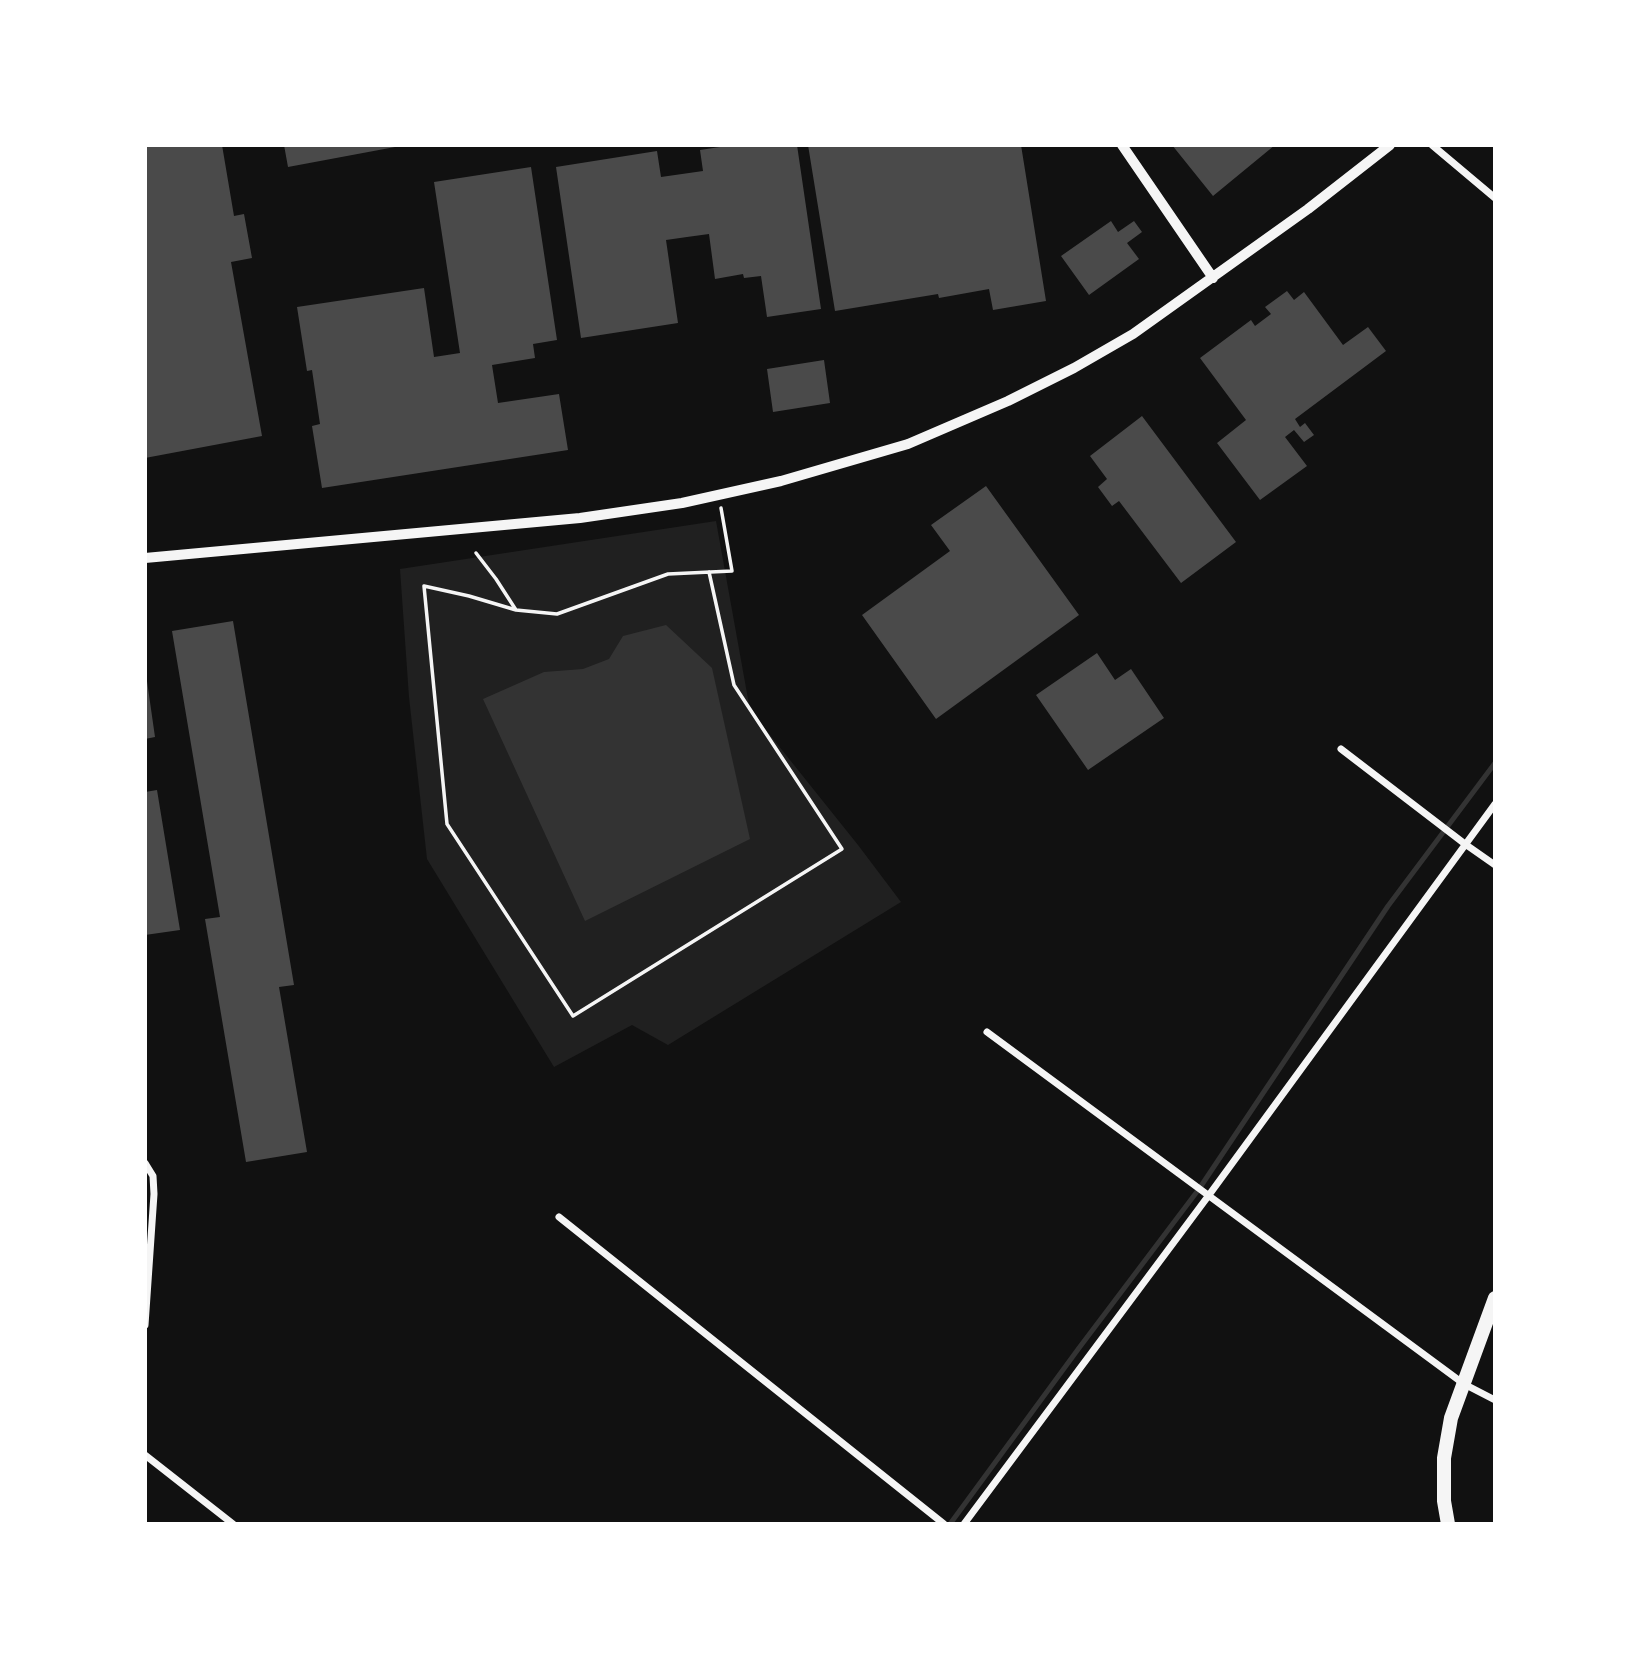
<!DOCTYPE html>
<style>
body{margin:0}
#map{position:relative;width:1640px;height:1669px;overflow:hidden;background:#111;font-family:"Alegreya Sans",sans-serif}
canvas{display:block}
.frame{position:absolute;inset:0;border:147px solid #fff;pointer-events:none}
</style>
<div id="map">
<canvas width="1640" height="1669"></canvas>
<div class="frame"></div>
</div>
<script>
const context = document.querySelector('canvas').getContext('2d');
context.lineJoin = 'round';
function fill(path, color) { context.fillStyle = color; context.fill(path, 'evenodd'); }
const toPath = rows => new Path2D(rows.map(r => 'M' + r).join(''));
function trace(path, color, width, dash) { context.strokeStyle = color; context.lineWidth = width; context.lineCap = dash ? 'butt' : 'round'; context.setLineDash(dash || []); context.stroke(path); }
fill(toPath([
 [716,521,750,710,858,845,901,902,668,1045,632,1025,554,1067,427,859,409,697,400,569]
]), '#202020');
fill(toPath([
 [666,625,712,668,750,839,585,921,483,699,544,672,583,669,609,659,623,636]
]), '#333');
trace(toPath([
 [950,1524,1079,1348,1199,1189,1388,906,1495,763]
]), '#333', 5);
fill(toPath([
 [145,145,222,145,234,216,244,214,252,258,231,262,262,436,145,458],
 [284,145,395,145,395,147,288,167],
 [733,145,797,145,821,309,767,317,761,276,744,278,743,274,715,279,709,234,687,237,666,240,678,323,581,338,556,167,657,151,661,177,703,171,700,150],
 [808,145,1021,145,1046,301,993,310,989,289,939,298,938,294,835,311],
 [1172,145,1275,145,1213,196],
 [531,167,557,340,533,344,535,358,492,365,498,403,559,394,568,450,322,488,312,426,320,424,312,370,307,371,297,307,424,288,434,357,460,353,434,182],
 [1111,221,1118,232,1134,221,1142,232,1127,243,1139,259,1089,295,1061,256],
 [1287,291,1294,300,1304,292,1343,345,1368,327,1386,351,1295,419,1300,427,1305,423,1314,435,1304,442,1294,430,1285,437,1307,466,1260,500,1217,443,1246,420,1200,358,1251,320,1255,326,1271,314,1265,307],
 [824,360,830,403,773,412,767,369],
 [1142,416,1236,542,1181,583,1119,501,1112,506,1098,487,1107,479,1090,456],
 [986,486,1079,615,936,719,862,615,950,551,931,525],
 [233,621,294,985,279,987,307,1152,246,1162,205,919,220,917,172,631],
 [1097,653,1115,680,1131,669,1164,718,1088,770,1036,695],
 [145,681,147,681,155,737,145,739],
 [157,790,180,930,145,935,145,792]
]), '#4a4a4a');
trace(toPath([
 [476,553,496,579,516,610,557,614,668,574,732,571,721,508],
 [516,610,469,596,424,586,447,824,573,1016,842,849,734,685,709,572]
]), '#f5f5f5', 3.5);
trace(toPath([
 [1432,145,1495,198],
 [1341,749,1465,844,1495,865],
 [987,1032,1464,1384,1495,1400],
 [145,1163,153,1176,154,1194,145,1325],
 [559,1217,944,1524],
 [145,1455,233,1524],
 [964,1524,1209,1195,1495,804]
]), '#f5f5f5', 7);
trace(toPath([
 [1122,145,1213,278],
 [145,558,580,518,682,503,781,481,908,444,1008,401,1074,368,1133,334,1308,209,1390,145]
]), '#f5f5f5', 10);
trace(toPath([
 [1448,1524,1444,1501,1444,1458,1451,1418,1495,1298]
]), '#f5f5f5', 14);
</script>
